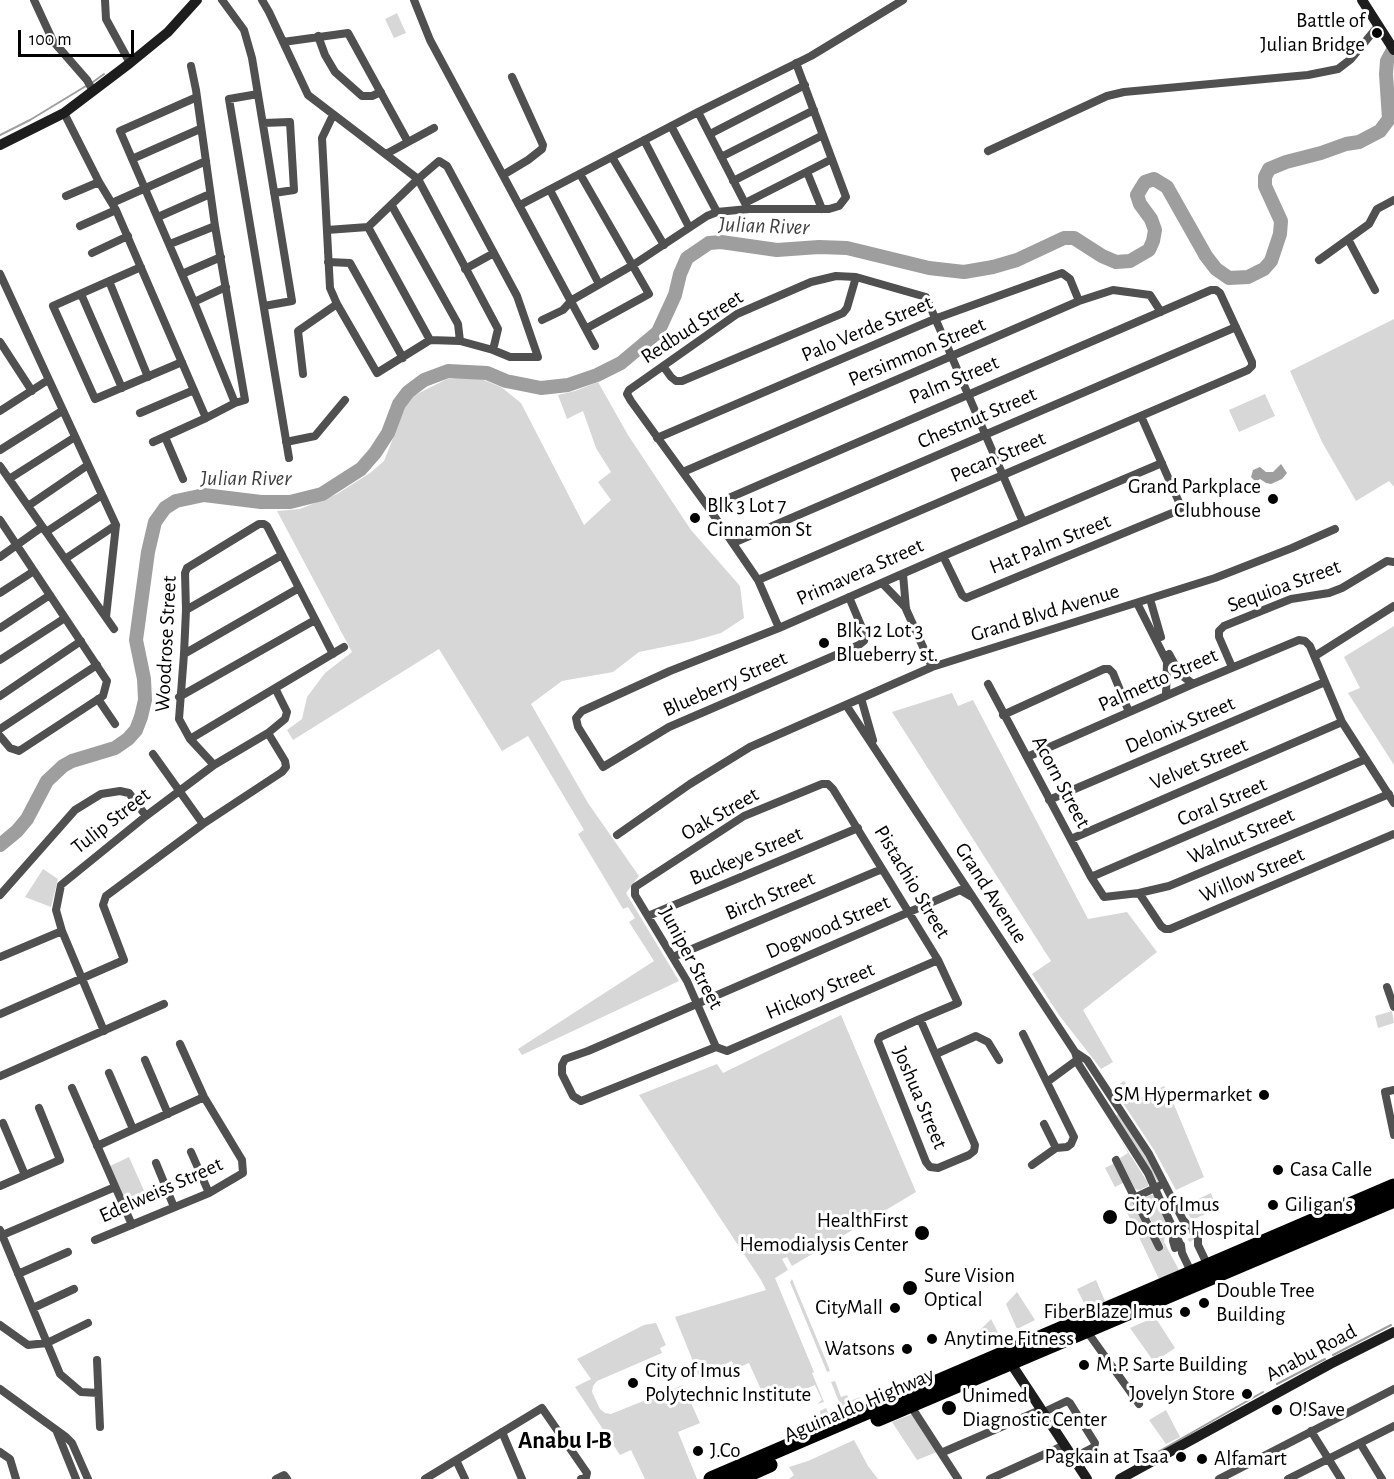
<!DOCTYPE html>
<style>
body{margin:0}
#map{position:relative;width:1394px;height:1479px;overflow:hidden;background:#fff;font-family:"Alegreya Sans",sans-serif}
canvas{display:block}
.scale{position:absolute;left:18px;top:30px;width:116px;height:27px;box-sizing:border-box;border:3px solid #000;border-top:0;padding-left:8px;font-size:18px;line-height:21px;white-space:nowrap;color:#000;-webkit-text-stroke:4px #fff;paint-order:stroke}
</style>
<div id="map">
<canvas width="1394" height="1479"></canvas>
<div class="scale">100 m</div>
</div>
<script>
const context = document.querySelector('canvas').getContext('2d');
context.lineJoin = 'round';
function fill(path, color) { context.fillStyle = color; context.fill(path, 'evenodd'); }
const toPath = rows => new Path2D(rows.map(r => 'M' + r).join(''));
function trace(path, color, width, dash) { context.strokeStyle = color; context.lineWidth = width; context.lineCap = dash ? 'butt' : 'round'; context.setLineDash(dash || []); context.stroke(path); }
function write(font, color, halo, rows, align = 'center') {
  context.font = font + ' "Alegreya Sans",sans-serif'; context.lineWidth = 6; context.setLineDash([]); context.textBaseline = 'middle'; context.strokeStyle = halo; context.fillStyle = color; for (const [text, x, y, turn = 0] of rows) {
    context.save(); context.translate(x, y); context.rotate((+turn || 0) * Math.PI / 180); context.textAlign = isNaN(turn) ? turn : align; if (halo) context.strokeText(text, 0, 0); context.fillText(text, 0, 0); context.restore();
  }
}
fill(toPath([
 [397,13,406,33,394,38,385,19],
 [1394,319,1394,487,1389,481,1356,501,1322,442,1290,371],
 [474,376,501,387,521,403,584,525,611,500,598,482,611,472,596,448,583,411,567,419,558,395,575,391,598,382,628,435,691,530,740,586,744,618,721,633,693,641,639,652,613,672,562,681,531,704,588,803,639,876,626,893,679,981,522,1055,518,1049,654,961,629,922,635,918,628,907,623,909,578,834,584,830,528,736,502,751,439,649,293,740,287,730,302,719,307,697,325,673,352,652,277,511,300,509,337,494,370,473,384,461,409,398,447,379],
 [1265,394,1275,416,1239,432,1229,410],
 [1394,626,1394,765,1348,693,1360,688,1344,657],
 [952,693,958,706,973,700,1088,919,1127,912,1157,952,1083,1010,1113,1062,1101,1069,1059,1015,1032,974,1051,961,892,712],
 [43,869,58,879,51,907,25,897],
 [1392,1011,1394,1023,1378,1028,1375,1016],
 [841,1015,916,1192,792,1266,787,1257,782,1259,788,1270,775,1278,814,1372,812,1373,824,1402,817,1404,822,1400,815,1385,771,1404,769,1402,772,1400,769,1392,763,1394,749,1363,735,1369,732,1361,699,1376,675,1317,766,1290,761,1280,639,1095,717,1064,723,1073],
 [1124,1081,1135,1101,1164,1086,1175,1107,1204,1177,1176,1190,1154,1150,1113,1088],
 [1119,1113,1147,1156,1160,1181,1158,1183,1116,1116],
 [1120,1139,1148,1183,1148,1186,1140,1190,1135,1189,1121,1161,1120,1158,1128,1153],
 [129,1157,146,1195,127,1204,110,1166],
 [1114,1161,1125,1182,1115,1187,1105,1168,1113,1164],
 [1211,1193,1217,1209,1192,1220,1183,1206],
 [1150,1195,1154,1195,1167,1225,1164,1242,1179,1270,1159,1279,1122,1202,1131,1198,1157,1251,1164,1247,1142,1202,1143,1199],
 [792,1279,827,1363,830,1371,827,1372,790,1282],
 [1096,1280,1105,1301,1136,1289,1063,1321,1087,1309,1077,1289],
 [1017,1292,1035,1320,1017,1329,1006,1304],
 [1155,1317,1175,1348,1154,1362,1130,1328],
 [991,1319,1002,1340,994,1343,991,1336,983,1340,979,1331],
 [656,1323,666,1345,660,1348,662,1353,597,1381,593,1386,592,1392,600,1409,605,1413,611,1414,683,1385,700,1423,678,1432,697,1479,645,1479,631,1450,620,1455,575,1387,591,1379,577,1359,644,1325],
 [835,1381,841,1397,847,1395,850,1401,860,1397,854,1410,844,1414,831,1382],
 [826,1408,830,1417,796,1433,792,1430,821,1417,820,1411],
 [1166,1410,1180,1437,1166,1444,1149,1420],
 [912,1414,937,1452,917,1460,892,1422],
 [854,1440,868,1466,878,1479,789,1479,794,1475,789,1467,808,1461]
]), '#d7d7d7');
fill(toPath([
 [1281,464,1287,473,1282,479,1271,484,1266,483,1260,479,1256,482,1251,477,1253,470,1260,467,1266,472,1273,472]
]), '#9e9e9e');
trace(toPath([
 [93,82,104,74],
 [0,135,30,120,86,86],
 [1333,1355,1391,1325],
 [1277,1384,1325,1359],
 [1135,1465,1263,1392]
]), '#9e9e9e', 2);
trace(toPath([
 [0,845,17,831,27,819,47,781,63,766,72,761,115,748,128,739,136,730,141,717,145,700,144,679,136,640,148,552,155,522,165,508,176,501,204,495,261,502,290,502,322,494,361,469,375,453,388,433,399,404,408,392,424,380,448,371,487,373,506,381,541,388,568,385,597,375,621,363,658,332,675,295,680,274,687,258,709,243,721,242,777,250,819,247,847,248,929,268,964,272,993,267,1017,260,1064,238,1074,238,1102,256,1116,262,1130,261,1149,250,1153,241,1155,230,1151,219,1140,204,1137,195,1145,182,1154,179,1167,187,1206,256,1216,269,1229,278,1248,277,1264,269,1271,261,1280,234,1281,221,1265,186,1265,177,1269,169,1286,162,1321,153,1346,144,1359,142,1380,131,1389,119,1386,74,1387,61,1394,48]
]), '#9e9e9e', 14);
trace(toPath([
 [1191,1237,1193,1240]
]), '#d9d9d9', 8, [8, 4]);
trace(toPath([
 [34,0,53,41,87,80,93,91],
 [105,0,106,19,130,63],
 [222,0,244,30,252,58,292,301,264,306],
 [262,0,269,12,308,95,418,179,498,329,493,350],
 [414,0,430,40,595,346],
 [318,36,325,55,335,72,362,96,372,96,381,92],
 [283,42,348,33,408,142],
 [191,66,196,90,215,226,245,400,235,403,194,302,120,131,197,97],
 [258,94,229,99,289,458],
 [698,112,748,209],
 [64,113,99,182,116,210,206,418,153,442],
 [333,115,322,138,330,288,337,304,377,373,430,340,460,341,493,350,510,357,538,357,517,296,447,166,439,161,418,179,368,227,430,340],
 [263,123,290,122,294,190,274,193],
 [671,126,717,212],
 [710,134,805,85],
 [644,140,689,227],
 [988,151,1107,96,1124,92,1308,75,1338,69,1351,59,1378,26],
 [386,154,434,128],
 [612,157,664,245],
 [721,157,814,110],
 [132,159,200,129],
 [807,172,822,209],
 [580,174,649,294,587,328],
 [503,175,528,160,542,149,543,145,512,77],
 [733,181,823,135],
 [550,190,599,284],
 [66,196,99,182],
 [112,203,206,161],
 [745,203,832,159],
 [520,205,698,112,811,56,903,0],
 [392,206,458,324,460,341],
 [158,217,210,194],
 [80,226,116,210],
 [327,230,368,227],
 [1348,239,1375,290],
 [170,244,215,226],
 [92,253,128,236],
 [1319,260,1369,224,1377,209,1394,200],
 [328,262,350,263,403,358],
 [141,267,53,306,95,399,182,362],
 [465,269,494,253],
 [0,274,116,525,106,617],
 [182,274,221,257],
 [109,281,148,377],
 [81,294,122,388],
 [194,302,226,287],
 [542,320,563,310,572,300,633,265,707,216,717,212,748,209,829,209,839,206,846,197,796,63],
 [0,342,32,391],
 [663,366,671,377,676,381,682,381,843,313,847,308,856,277],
 [303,374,298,331,337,304],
 [0,411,48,380],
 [140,413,194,390],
 [206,418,235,403],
 [165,437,183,479],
 [657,438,937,318,1062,273,1070,279,1079,301],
 [286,442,315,436,345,400],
 [0,450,62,411],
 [0,466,114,629],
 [683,472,1079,301,1113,290,1150,295,1161,312],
 [9,479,75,437],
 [28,506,88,465],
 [708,507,1211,290,1216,290,1220,293,1252,362,1252,366,1248,370,758,580],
 [0,520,107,681,103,696,19,751,10,748,0,736],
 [46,532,102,495],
 [733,543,1236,327],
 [943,556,962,595,966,598,1182,509,1141,416],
 [0,557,42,527],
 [65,559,116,525],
 [903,574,906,609,932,667],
 [882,583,906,608],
 [0,593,34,571],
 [849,597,865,635,864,641,859,645,669,727,603,767,578,727,576,718,582,711,670,671,779,628,943,556,1162,463],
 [1150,599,1161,637],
 [1137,603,1167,662,1166,695],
 [186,610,282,555],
 [0,628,50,595],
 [779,628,758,580,708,507,631,401,627,394,629,390,737,314,811,282,836,276,856,277,926,297,1023,522],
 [184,654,299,588],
 [1169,654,1180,674,1193,684],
 [1315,656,1394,606],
 [0,660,65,618],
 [1232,667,1219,637,1219,631,1224,626,1291,599,1329,593,1342,588,1387,561,1394,562],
 [988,684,1091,877,1104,897,1139,893,1169,886,1389,794],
 [0,696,81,641],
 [179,697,315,620],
 [861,698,873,740],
 [98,699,115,724],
 [846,705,1075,1052,1079,1065,1148,1173,1179,1242],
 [1003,715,1104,669,1109,669,1113,673,1129,712],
 [0,729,97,665],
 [190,739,344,647],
 [153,754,203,824],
 [1027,757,1193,684,1299,640,1305,641,1310,646,1342,722,1394,803],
 [214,765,190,739,179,719,184,654,186,610,185,573,187,568,259,524,264,524,267,526,282,555,333,654],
 [1049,800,1325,682],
 [617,835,690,784,750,747,932,667,1215,578,1292,548,1335,529],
 [1071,839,1342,722],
 [1091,877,1366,759],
 [1139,893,1161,926,1165,929,1170,929,1394,834],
 [0,895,75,810,101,794,120,791,129,793,146,816],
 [648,916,858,828],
 [0,957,62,931],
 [673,957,882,869],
 [1387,987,1394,1007],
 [0,1014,124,960,103,905,106,896,203,824,282,772,286,767,285,761,268,733],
 [104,1031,62,931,56,910,61,885,146,816,214,765,268,733,285,719,287,712,275,688],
 [1023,1034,1074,1137,1071,1144,1067,1147,1056,1148,1032,1165],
 [716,1047,687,981,635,895,635,887,744,816,822,784,828,784,833,789,938,960,958,1003,920,1019,880,1037,878,1041,926,1162,930,1167,938,1168,969,1155,974,1151,975,1145,920,1019],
 [716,1047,581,1101,573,1096,562,1074,562,1065,565,1059,588,1051,960,890,972,897],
 [716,1047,727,1051,938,960],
 [1075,1052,1087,1060,1149,1154,1183,1220,1198,1237],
 [936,1054,976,1036,988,1042,999,1060],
 [145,1060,168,1114],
 [109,1073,133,1129],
 [0,1076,164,1004],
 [1047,1082,1077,1060],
 [72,1088,132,1225],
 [1394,1090,1385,1092,1394,1135],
 [3,1123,25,1175],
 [1044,1124,1056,1148],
 [97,1146,204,1097],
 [191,1152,209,1193],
 [1116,1160,1159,1247],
 [156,1163,174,1207],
 [0,1186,60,1160,39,1108],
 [1136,1197,1159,1186],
 [0,1230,60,1374,81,1392,98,1393],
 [1174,1232,1173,1241,1175,1248],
 [0,1236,115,1187],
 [1198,1238,1198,1245,1208,1266],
 [95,1240,209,1193,243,1173,242,1160,204,1097,180,1044],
 [1181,1245,1182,1253,1193,1276],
 [18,1274,68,1252],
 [33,1308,74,1289],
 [0,1325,28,1345,47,1343,88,1323],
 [1086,1330,1139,1404],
 [97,1360,100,1427],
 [0,1389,66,1437,72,1443,88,1479],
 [908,1406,914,1411,958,1479],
 [1311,1431,1341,1479],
 [57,1432,76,1479],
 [502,1432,522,1479],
 [1360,1443,1382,1479],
 [0,1452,10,1459,16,1479],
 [941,1453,1038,1411,1046,1411,1067,1401,1070,1403,1095,1443,1094,1447,1073,1458],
 [456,1460,465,1479],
 [276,1479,284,1475,287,1479],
 [425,1479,542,1408,587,1473,586,1477,581,1479],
 [990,1479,1065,1445],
 [1219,1479,1394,1389],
 [1288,1479,1394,1426]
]), '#505050', 8);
trace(toPath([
 [1362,0,1394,50],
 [0,145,64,113,130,63,168,32,197,0],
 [1008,1359,1087,1479],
 [1120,1479,1330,1364,1394,1332]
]), '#1d1d1d', 10);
trace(toPath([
 [878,1419,1394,1200],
 [711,1479,1394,1186],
 [738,1479,770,1465]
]), '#000', 15);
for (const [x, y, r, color] of [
 [1377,33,6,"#000"],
 [1273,499,6,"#000"],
 [695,518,6,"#000"],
 [824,643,6,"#000"],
 [1264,1095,6,"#000"],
 [1278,1170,6,"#000"],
 [1273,1205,6,"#000"],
 [1110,1217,8,"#000"],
 [922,1233,8,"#000"],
 [910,1288,8,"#000"],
 [1204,1303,6,"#000"],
 [895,1308,6,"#000"],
 [1185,1312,6,"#000"],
 [932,1339,6,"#000"],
 [907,1349,6,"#000"],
 [1084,1365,6,"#000"],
 [633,1383,6,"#000"],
 [1247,1394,6,"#000"],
 [949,1408,8,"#000"],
 [1277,1410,6,"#000"],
 [698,1451,6,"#000"],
 [1181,1457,6,"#000"],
 [1202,1459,6,"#000"]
]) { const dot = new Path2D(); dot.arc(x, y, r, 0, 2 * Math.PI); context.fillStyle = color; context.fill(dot); trace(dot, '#fff', 2); }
write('21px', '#000', '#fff', [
 ["Battle of",1365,21,"right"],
 ["Julian Bridge",1365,45,"right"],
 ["Grand Parkplace",1261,487,"right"],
 ["Clubhouse",1261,511,"right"],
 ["Blk 3 Lot 7",707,506],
 ["Cinnamon St",707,530],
 ["Blk 12 Lot 3",836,631],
 ["Blueberry st.",836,655],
 ["SM Hypermarket",1252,1095,"right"],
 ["Casa Calle",1290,1170],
 ["City of Imus",1124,1205],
 ["Doctors Hospital",1124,1229],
 ["Giligan's",1285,1205],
 ["HealthFirst",908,1221,"right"],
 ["Hemodialysis Center",908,1245,"right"],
 ["Sure Vision",924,1276],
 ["Optical",924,1300],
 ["Double Tree",1216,1291],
 ["Building",1216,1315],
 ["CityMall",883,1308,"right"],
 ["FiberBlaze Imus",1173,1312,"right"],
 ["Anytime Fitness",944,1339],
 ["Watsons",895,1349,"right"],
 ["M.P. Sarte Building",1096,1365],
 ["City of Imus",645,1371],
 ["Polytechnic Institute",645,1395],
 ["Jovelyn Store",1235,1394,"right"],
 ["Unimed",962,1396],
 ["Diagnostic Center",962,1420],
 ["O!Save",1289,1410],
 ["J.Co",710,1451],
 ["Pagkain at Tsaa",1169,1457,"right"],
 ["Alfamart",1214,1459]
], 'left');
write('21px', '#000', '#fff', [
 ["Redbud Street",692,327,-33],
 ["Palo Verde Street",867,329,-23],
 ["Persimmon Street",917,352,-23],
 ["Palm Street",954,380,-23],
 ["Chestnut Street",977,418,-23],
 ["Pecan Street",998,457,-23],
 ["Hat Palm Street",1050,544,-22],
 ["Primavera Street",860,572,-24],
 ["Sequioa Street",1284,586,-20],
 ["Grand Blvd Avenue",1045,613,-17],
 ["Woodrose Street",166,644,-87],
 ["Palmetto Street",1158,680,-24],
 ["Blueberry Street",725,684,-24],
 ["Delonix Street",1180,725,-23],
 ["Velvet Street",1199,764,-23],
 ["Acorn Street",1061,782,62],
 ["Coral Street",1222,802,-23],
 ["Oak Street",720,814,-30],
 ["Tulip Street",111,821,-38],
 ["Walnut Street",1241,836,-23],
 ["Buckeye Street",746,856,-23],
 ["Willow Street",1252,875,-23],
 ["Pistachio Street",912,882,59],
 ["Grand Avenue",991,893,57],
 ["Birch Street",770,896,-23],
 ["Dogwood Street",828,927,-23],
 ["Juniper Street",691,958,62],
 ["Hickory Street",820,991,-23],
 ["Joshua Street",920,1098,67],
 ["Edelweiss Street",161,1190,-24],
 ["Anabu Road",1311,1353,-28],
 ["Aguinaldo Highway",859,1405,-23]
]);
write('italic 22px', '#3f3f3f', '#fff', [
 ["Julian River",764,226,2],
 ["Julian River",246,478]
]);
write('bold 24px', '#000', '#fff', [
 ["Anabu I-B",565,1441]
]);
</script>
